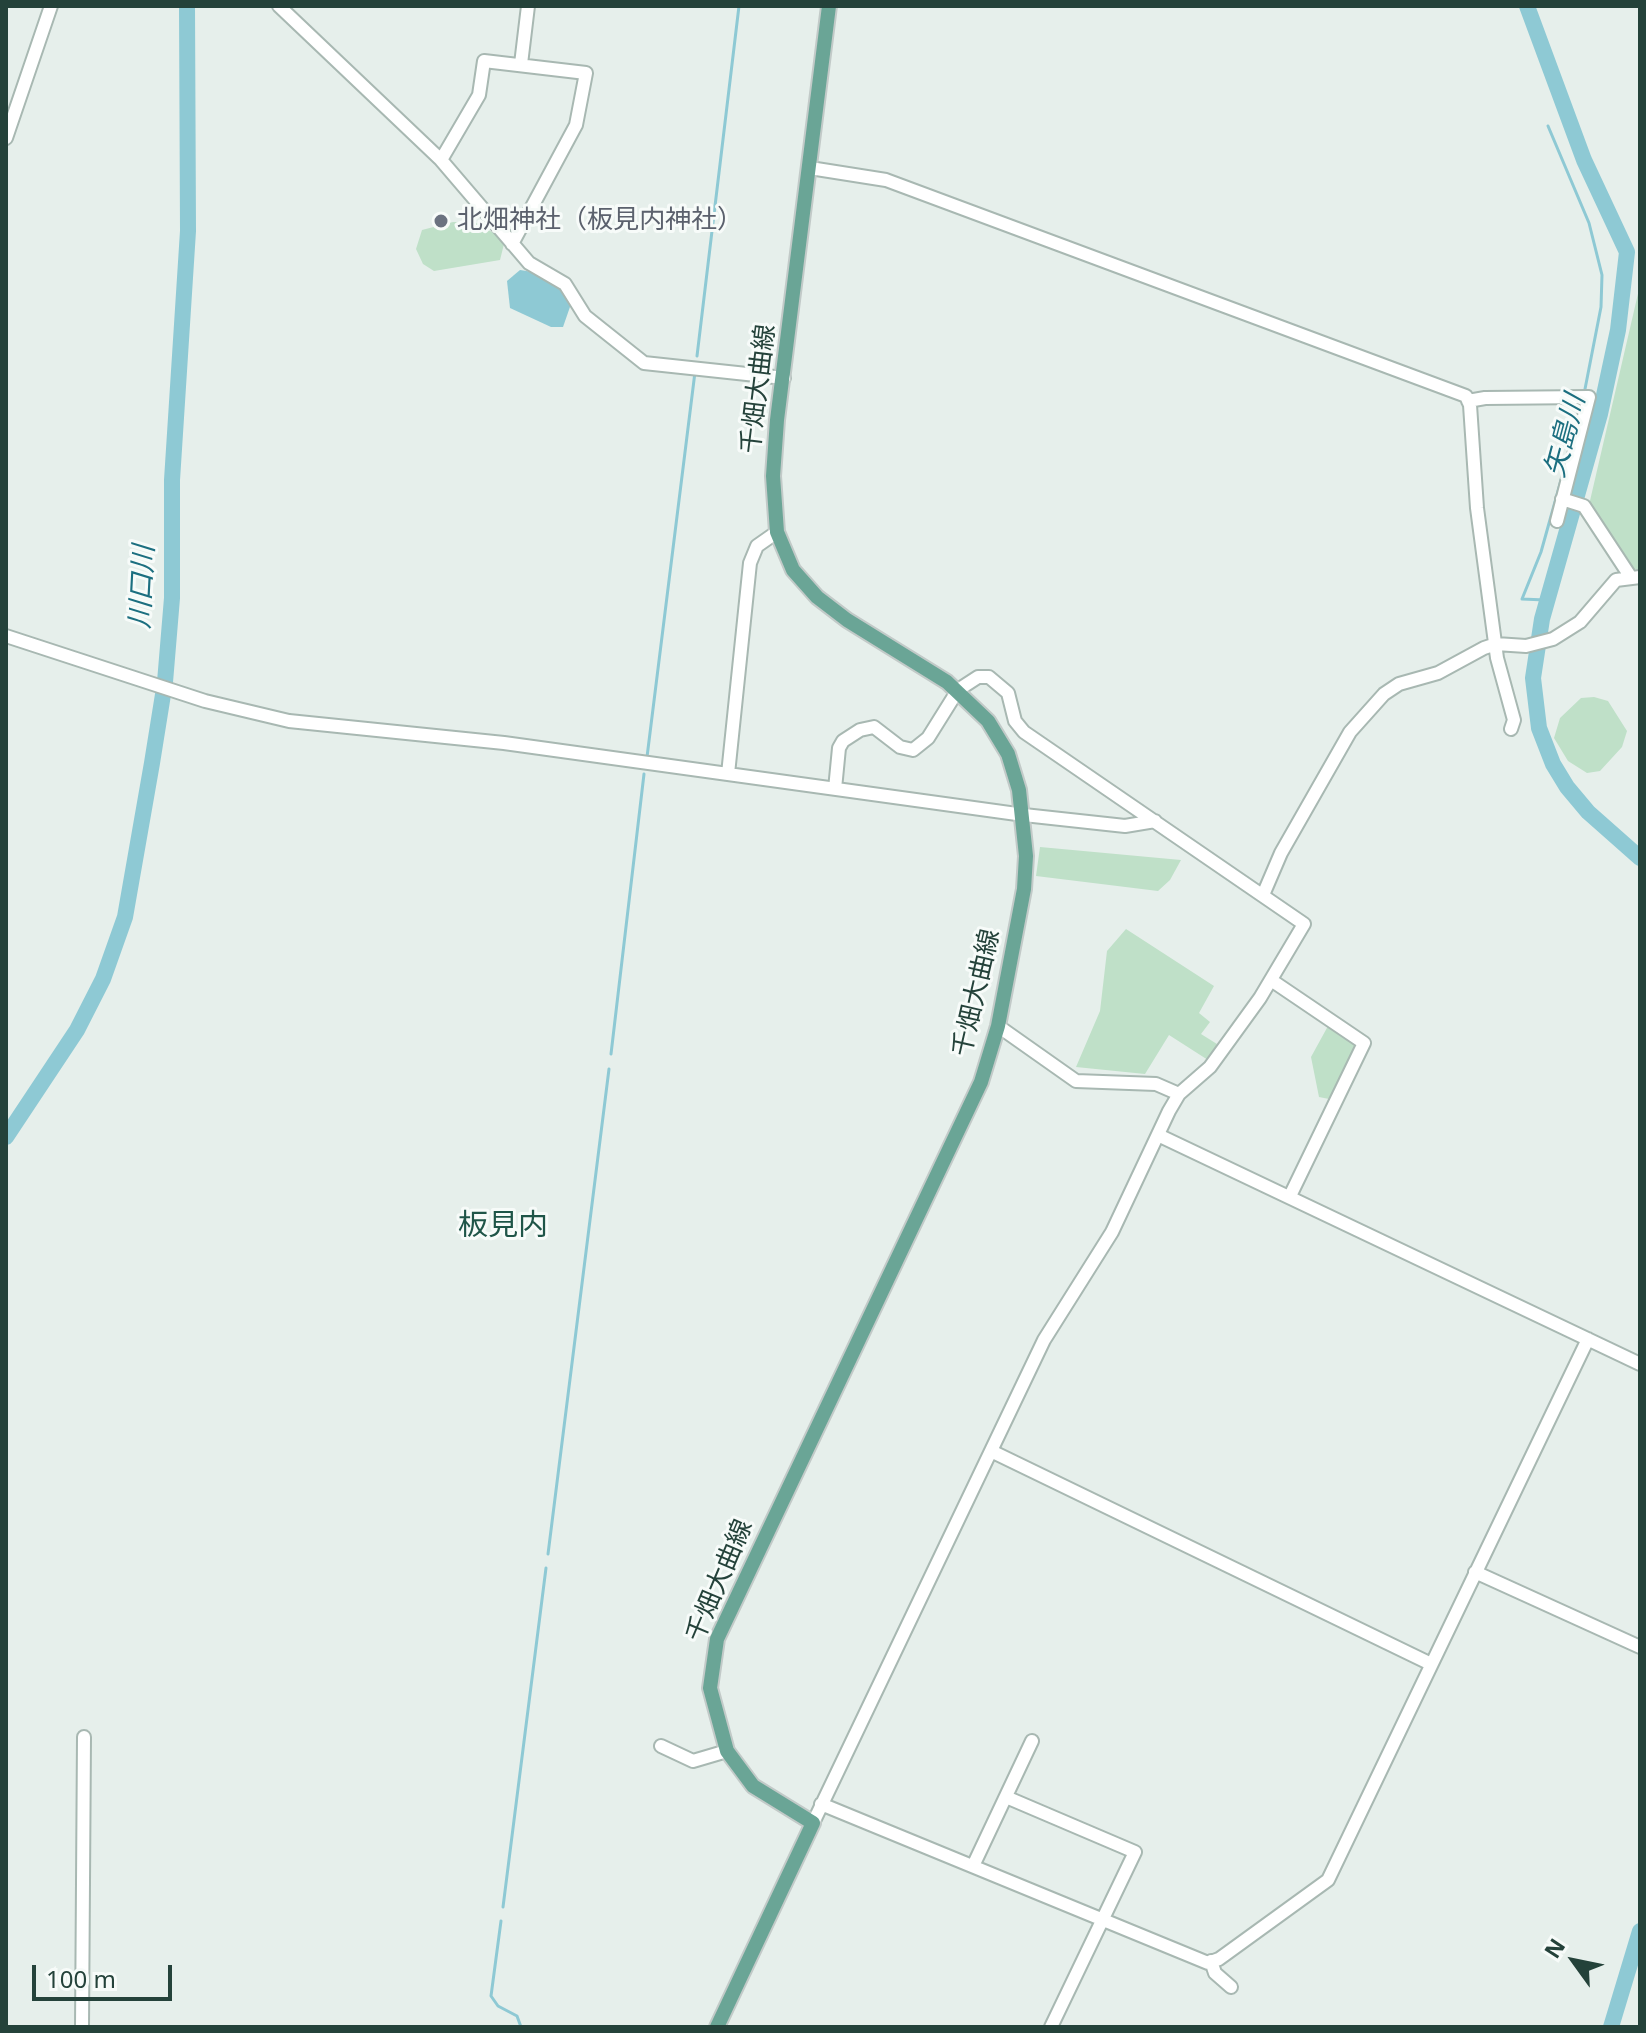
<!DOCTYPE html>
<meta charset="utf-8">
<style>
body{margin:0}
#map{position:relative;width:1646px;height:2033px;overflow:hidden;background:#e6efeb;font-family:"Noto Sans",sans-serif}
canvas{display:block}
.frame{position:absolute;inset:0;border:8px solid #24423a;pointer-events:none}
.north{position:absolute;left:1534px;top:1921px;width:80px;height:80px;-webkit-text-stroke:6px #f7fbf9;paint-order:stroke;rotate:303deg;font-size:22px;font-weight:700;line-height:32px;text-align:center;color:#24423a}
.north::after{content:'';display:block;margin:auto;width:28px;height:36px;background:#24423a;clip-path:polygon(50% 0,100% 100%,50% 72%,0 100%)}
.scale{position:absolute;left:32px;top:1965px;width:140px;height:36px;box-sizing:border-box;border:4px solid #24423a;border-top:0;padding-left:10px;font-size:24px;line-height:28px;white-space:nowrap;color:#24423a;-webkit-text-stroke:6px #f7fbf9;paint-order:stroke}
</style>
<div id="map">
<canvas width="1646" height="2033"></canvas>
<div class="frame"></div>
<div class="north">N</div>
<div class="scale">100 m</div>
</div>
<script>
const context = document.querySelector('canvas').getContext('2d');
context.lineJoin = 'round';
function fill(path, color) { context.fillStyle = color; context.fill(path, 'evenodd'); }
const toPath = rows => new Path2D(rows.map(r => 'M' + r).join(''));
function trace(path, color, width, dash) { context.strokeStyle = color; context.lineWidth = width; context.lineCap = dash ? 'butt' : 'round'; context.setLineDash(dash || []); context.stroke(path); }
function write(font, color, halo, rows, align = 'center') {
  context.font = font + ' "Noto Sans","Noto Sans JP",sans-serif'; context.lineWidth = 6; context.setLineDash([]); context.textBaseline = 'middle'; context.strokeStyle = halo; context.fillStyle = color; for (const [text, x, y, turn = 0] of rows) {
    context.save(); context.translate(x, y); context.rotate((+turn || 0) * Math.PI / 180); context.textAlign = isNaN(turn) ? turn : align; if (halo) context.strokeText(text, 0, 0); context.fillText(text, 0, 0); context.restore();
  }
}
fill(toPath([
 [453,222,477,223,505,240,500,260,434,271,423,264,416,249,422,230],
 [1640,285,1640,571,1629,567,1589,505],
 [1594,697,1608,701,1627,731,1622,747,1600,771,1587,773,1568,761,1554,738,1560,718,1581,698],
 [1040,847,1181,860,1170,880,1158,891,1036,876],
 [1126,929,1214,986,1199,1013,1210,1022,1201,1034,1217,1044,1208,1060,1169,1035,1145,1074,1076,1067,1100,1011,1107,951],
 [1328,1026,1355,1045,1329,1099,1319,1097,1311,1057]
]), '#bfe0c8');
fill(toPath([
 [520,270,539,273,569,292,571,304,563,327,551,327,510,308,507,281]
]), '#8ec9d4');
trace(toPath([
 [1548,126,1589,223,1602,275,1601,307,1585,389],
 [697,356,739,6],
 [1545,600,1522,599,1541,552,1565,466],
 [647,757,695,372],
 [611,1054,644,774],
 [548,1554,609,1069],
 [503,1907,546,1568],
 [501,1921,491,1996,498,2006,517,2016,521,2027]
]), '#8ec9d4', 3);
trace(toPath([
 [1527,6,1584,160,1627,252,1618,330,1600,414,1542,619,1533,678,1539,728,1553,764,1567,787,1588,812,1640,858],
 [6,1137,77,1030,103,979,125,917,152,763,165,682,172,598,172,480,188,231,187,6],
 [1611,2027,1640,1931]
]), '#8ec9d4', 16);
const minor = toPath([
 [279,6,441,160,529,263,565,284,585,316,644,363,784,378],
 [521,64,528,6],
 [6,138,51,6],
 [441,160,479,95,484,61,586,73,576,125,512,244],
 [810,168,886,180,1466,396,1470,405,1477,508,1497,658,1514,720,1511,729],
 [1468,401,1485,398,1589,397,1557,521],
 [1562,499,1584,506,1630,576],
 [6,636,205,701,289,721,504,743,1024,815,1125,826,1155,821],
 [728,774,750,563,757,546,777,532],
 [1263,895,1281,853,1350,732,1384,694,1399,684,1438,673,1484,648,1496,644,1526,646,1553,639,1580,622,1616,580,1640,577],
 [1271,980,1364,1043,1290,1196],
 [998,1026,1076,1081,1156,1084,1179,1094],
 [1158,1135,1640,1364],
 [991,1451,1431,1664],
 [1475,1572,1640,1647],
 [661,1746,693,1761,727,1751],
 [1006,1797,1135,1852,1051,2027],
 [821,1804,1208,1963,1219,1959,1328,1880,1588,1339],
 [813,1823,1044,1340,1112,1232,1169,1111,1179,1094,1210,1067,1260,998,1304,924,1024,732,1015,721,1008,693,989,677,978,677,958,690,928,738,913,750,900,747,874,727,860,730,843,741,839,748,835,789],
 [973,1866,1032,1741],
 [1211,1961,1215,1973,1231,1987],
 [82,2027,84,1737]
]);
const major = toPath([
 [717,2027,813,1823,753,1786,727,1751,710,1688,717,1639,981,1082,998,1026,1024,889,1026,856,1019,790,1008,754,988,721,947,682,847,620,817,597,793,570,777,532,773,476,777,420,829,6]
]);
trace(minor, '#a8b8b2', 16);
trace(major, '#c2cac8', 18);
trace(minor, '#fff', 12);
trace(major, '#6aa596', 14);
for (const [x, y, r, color] of [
 [441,221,8,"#6b7280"]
]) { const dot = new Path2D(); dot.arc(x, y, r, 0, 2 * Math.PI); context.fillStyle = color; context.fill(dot); trace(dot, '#f7fbf9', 3); }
write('26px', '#5b616d', '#f7fbf9', [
 ["北畑神社（板見内神社）",457,221]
], 'left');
write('26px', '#24423a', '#f7fbf9', [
 ["千畑大曲線",759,389,-83],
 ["千畑大曲線",977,993,-77],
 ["千畑大曲線",720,1581,-67]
]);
write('italic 28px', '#1c6f80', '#f7fbf9', [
 ["矢島川",1566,436,-75],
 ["川口川",143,587,-87]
]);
write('30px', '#1f5548', '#f7fbf9', [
 ["板見内",503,1226]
]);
</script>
